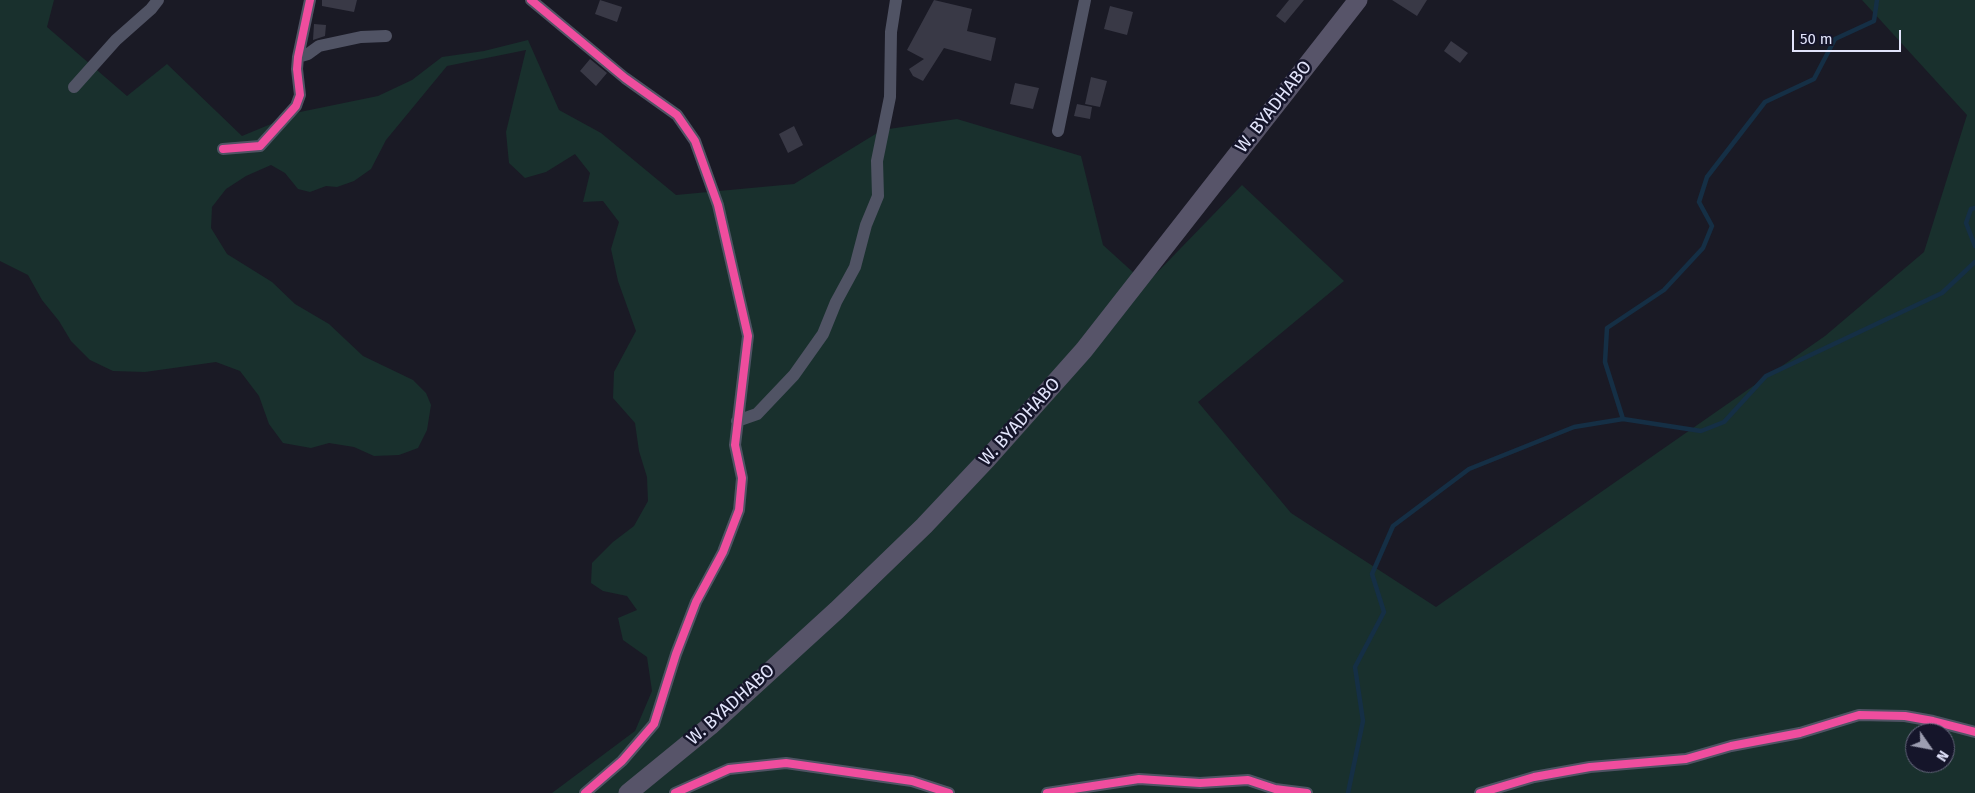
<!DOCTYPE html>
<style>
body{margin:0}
#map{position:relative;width:1975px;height:793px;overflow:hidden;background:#1a1a25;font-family:"Fira Sans",sans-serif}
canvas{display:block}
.north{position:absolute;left:1905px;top:723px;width:50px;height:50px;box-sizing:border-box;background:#15152a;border:1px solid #67687e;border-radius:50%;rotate:123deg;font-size:14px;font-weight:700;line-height:20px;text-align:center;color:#e2e4fb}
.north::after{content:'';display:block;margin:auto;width:18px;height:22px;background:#9c9db0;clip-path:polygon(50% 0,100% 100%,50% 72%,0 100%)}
.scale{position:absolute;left:1792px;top:30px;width:109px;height:22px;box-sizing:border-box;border:2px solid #e2e4fb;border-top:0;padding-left:6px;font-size:15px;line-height:18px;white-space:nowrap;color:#e2e4fb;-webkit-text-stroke:4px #15152a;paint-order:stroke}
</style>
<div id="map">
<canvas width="1975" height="793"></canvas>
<div class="north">N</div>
<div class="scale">50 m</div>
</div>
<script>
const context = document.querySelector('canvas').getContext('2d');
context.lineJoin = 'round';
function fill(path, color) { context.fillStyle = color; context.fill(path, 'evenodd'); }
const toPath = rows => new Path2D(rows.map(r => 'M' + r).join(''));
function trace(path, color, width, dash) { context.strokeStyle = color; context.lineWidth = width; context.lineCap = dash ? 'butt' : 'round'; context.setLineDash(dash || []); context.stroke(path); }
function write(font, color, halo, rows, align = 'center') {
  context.font = font + ' "Fira Sans",sans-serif'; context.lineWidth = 5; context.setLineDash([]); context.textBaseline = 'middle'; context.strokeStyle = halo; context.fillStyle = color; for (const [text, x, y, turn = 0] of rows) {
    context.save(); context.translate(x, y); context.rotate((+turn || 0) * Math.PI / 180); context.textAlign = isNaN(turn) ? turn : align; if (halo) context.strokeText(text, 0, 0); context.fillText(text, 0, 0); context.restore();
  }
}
fill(toPath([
 [0,0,54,0,47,27,127,96,167,64,242,136,300,112,378,96,412,80,442,57,484,51,528,40,559,110,601,133,676,195,794,184,882,130,957,119,1081,156,1103,245,1146,284,1242,185,1344,281,1198,402,1291,513,1436,607,1825,336,1924,252,1967,115,1862,0,1975,0,1975,793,552,793,635,731,652,691,647,657,623,640,618,618,637,610,627,596,603,591,591,583,592,563,613,542,634,526,648,501,647,477,639,451,635,423,613,398,614,372,636,331,618,281,611,249,619,222,603,201,583,202,590,173,575,154,546,172,525,178,509,163,506,132,526,50,447,66,386,140,371,169,354,181,337,187,326,186,310,192,298,189,285,173,271,165,246,176,226,189,212,207,211,228,227,254,272,282,295,304,329,324,363,356,413,380,426,393,431,405,427,430,418,448,399,455,374,456,354,447,329,443,311,448,283,443,269,424,259,396,240,371,216,362,145,372,113,371,90,360,71,341,59,321,42,300,28,275,0,261],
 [1915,733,1945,733,1945,763,1915,763]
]), '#19302d');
trace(toPath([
 [1975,208,1971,209,1966,223,1975,246],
 [1623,419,1605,362,1607,328,1664,290,1703,248,1712,226,1699,202,1707,177,1765,102,1814,79,1835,39,1874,21,1877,0],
 [1348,793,1363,721,1355,667,1384,612,1372,574,1393,526,1469,469,1574,427,1623,419,1701,431,1724,422,1766,376,1942,293,1975,262]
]), '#152f45', 4.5);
fill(toPath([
 [322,0,357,0,354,12,322,6],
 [600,0,622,7,617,22,595,14],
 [934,0,972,9,967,31,996,38,991,61,944,48,923,81,913,76,909,69,924,59,907,50],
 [1289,0,1304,0,1285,23,1276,16],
 [1392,0,1427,0,1417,16],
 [1110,6,1133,12,1127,35,1104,29],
 [314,24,326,25,325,36,313,40],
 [1451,41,1468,53,1460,63,1444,51],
 [590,59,607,73,596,86,580,71],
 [1091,77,1107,81,1100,107,1085,104],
 [1015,83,1039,88,1033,109,1010,104],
 [1077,104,1092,107,1090,119,1074,116],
 [794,126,803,145,788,153,779,134]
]), '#393946');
trace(toPath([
 [531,0,625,78,677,115,695,141,718,205,748,336,735,445,742,478,739,510,723,552,696,602,676,654,654,724,622,761,585,793],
 [298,57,308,54,319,46,361,37,386,36],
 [74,87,116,40,151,9,158,0],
 [1058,131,1085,0],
 [223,149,260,146,296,106,300,95,297,69,298,57,310,0],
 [737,421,757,414,794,375,823,334,836,302,855,267,866,225,878,196,877,161,890,97,891,32,896,0],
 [675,793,729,769,786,763,912,781,949,793],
 [1047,793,1139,779,1200,783,1248,780,1275,789,1307,793],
 [1480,793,1534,777,1590,767,1686,759,1731,746,1800,733,1859,715,1905,716,1933,721,1975,732]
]), '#505364', 12);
trace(toPath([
 [628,793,710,726,837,610,924,526,988,458,1084,350,1358,0]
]), '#575469', 19);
trace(toPath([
 [531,0,625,78,677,115,695,141,718,205,748,336,735,445,742,478,739,510,723,552,696,602,676,654,654,724,622,761,585,793],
 [223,149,260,146,296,106,300,95,297,69,298,57,310,0],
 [675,793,729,769,786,763,912,781,949,793],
 [1047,793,1139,779,1200,783,1248,780,1275,789,1307,793],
 [1480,793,1534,777,1590,767,1686,759,1731,746,1800,733,1859,715,1905,716,1933,721,1975,732]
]), '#ef4d9e', 8);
write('18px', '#e2e4fb', '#15152a', [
 ["W. BYADHABO",1274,107,-52],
 ["W. BYADHABO",1020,422,-48],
 ["W. BYADHABO",731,705,-42]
]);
</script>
